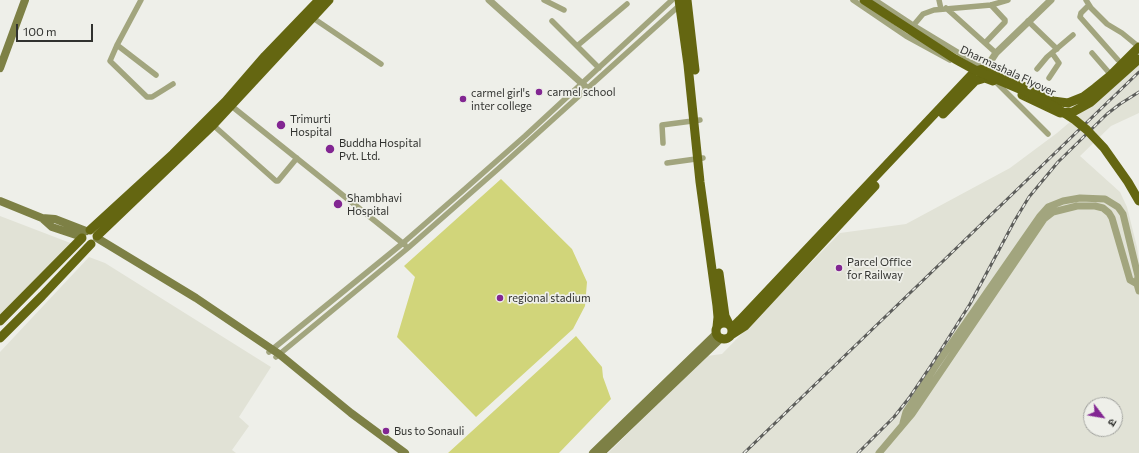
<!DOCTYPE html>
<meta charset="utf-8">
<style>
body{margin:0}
#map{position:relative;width:1139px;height:453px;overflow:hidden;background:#eeefe9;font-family:Commissioner,"Noto Sans Devanagari",sans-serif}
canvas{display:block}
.north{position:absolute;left:1083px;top:397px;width:40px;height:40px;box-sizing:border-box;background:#eeefe9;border:1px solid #a2a39f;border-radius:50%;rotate:121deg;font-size:11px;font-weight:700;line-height:16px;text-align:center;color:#31322f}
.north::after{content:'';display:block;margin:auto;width:14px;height:18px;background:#822692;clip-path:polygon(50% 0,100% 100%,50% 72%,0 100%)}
.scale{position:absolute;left:16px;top:24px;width:77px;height:18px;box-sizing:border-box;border:2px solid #31322f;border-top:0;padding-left:5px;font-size:12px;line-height:14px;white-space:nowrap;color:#31322f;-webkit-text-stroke:3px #eeefe9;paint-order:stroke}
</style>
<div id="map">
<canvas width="1139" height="453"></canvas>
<div class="north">उ</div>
<div class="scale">100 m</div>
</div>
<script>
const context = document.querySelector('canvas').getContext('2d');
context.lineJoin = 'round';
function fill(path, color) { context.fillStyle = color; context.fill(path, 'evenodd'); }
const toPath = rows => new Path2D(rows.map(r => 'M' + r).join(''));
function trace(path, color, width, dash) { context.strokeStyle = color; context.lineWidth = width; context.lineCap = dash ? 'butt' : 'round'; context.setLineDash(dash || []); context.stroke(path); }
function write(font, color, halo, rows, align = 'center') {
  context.font = font + ' Commissioner,sans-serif'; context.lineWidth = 3.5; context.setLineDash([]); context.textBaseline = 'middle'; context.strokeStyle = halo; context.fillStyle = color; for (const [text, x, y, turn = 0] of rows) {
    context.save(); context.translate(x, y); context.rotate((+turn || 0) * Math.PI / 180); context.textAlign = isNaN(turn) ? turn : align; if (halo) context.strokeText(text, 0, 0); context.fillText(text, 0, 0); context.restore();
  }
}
fill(toPath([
 [1139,58,1139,113,1111,126,1080,156,1120,192,1127,207,1137,247,1139,261,1139,453,608,453,707,356,722,354,840,233,906,224,1010,168,1057,133,1111,87],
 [1091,405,1115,405,1115,429,1091,429],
 [0,216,73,244,0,319],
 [89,257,105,263,271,367,239,417,249,426,232,450,236,453,0,453,0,352]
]), '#e1e2d6');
fill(toPath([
 [501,179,572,249,587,282,585,306,573,329,476,417,397,337,415,277,404,266],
 [576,336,602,367,603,377,611,399,559,453,448,453]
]), '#d1d57a');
trace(toPath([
 [141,0,117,45,110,61,147,97,152,97,173,84],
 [544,0,564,10],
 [853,0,906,36,950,60],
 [875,0,913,25,984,68],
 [939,0,941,9],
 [1086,0,1091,8,1107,24,1122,33,1139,47],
 [1089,5,1081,13,1080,17,1118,60],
 [946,8,996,53],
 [313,18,381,64],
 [552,21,599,68],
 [1028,21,1057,49],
 [912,27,923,14,934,10,991,5,1008,0],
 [985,43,1005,22,1005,20,991,5],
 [117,45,156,75],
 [577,46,627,4],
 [1092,53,1111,75],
 [1037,69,1047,57,1073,35],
 [1049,78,1059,63,1052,53],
 [996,82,1048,134],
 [229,104,405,245],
 [213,125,276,181,278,181,297,158],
 [663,143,662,125,700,120],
 [667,163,703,158],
 [269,352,403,243,466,188,525,136,672,0],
 [276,357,408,248,498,169,681,4]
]), '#a2a57e', 5.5);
trace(toPath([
 [489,0,587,88],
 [986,68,996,53,1051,0],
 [903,423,906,412,935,367,1040,216,1048,207,1063,201,1080,198,1105,199,1118,207,1123,214,1138,276,1137,284,1139,291],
 [879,453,912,414,1044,219,1053,212,1077,206,1095,206,1103,208,1109,213,1112,218,1130,280,1137,284]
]), '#a2a57e', 7);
trace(toPath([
 [0,68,25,0],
 [0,201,42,218,52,227,82,237],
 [42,218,55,219,86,231],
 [97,238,196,298,279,354,351,413,405,453],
 [593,453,716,334],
 [601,453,721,338]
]), '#7d8045', 8);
trace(toPath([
 [679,0,688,65,700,182,717,306,718,317,717,327],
 [687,0,695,70],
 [1022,95,1060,113,1073,112,1091,102,1139,59],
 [943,114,975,81,985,78,993,81],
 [90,230,173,154,226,101,265,56,319,0],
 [97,236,213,125,329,0],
 [719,273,725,316,729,324],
 [0,321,82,238],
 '716 331a8 8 0 1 1 16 0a8 8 0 1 1-16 0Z',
 [732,328,740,320,975,71,986,68,1053,101,1068,103,1083,97,1095,88,1111,75,1139,47],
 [731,335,745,326,875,186],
 [0,338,42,296,91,244]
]), '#646611', 9);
const rail = toPath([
 [744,453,1139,72],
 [858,453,894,417,909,398,932,364,970,304,1015,220,1029,197,1058,162,1107,114,1120,104,1139,92]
]);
trace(rail, '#5d5e5b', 3);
trace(rail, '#eeefe9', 1.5, [4.5]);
trace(toPath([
 [864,0,955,59,975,70,1029,93,1055,107,1075,120,1087,130,1104,148,1128,182,1139,201]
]), '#646611', 9);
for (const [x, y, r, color] of [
 [539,92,4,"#822692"],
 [463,99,4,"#822692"],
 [281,125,5,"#822692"],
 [330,149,5,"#822692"],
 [338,204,5,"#822692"],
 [839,268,4,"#822692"],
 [500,298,4,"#822692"],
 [386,431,4,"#822692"]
]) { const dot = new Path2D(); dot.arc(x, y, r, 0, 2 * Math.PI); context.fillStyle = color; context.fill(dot); trace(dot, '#eeefe9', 1.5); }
write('11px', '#31322f', '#eeefe9', [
 ["Dharmashala Flyover",1008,71,25]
]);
write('11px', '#31322f', '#eeefe9', [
 ["carmel school",547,92],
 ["carmel girl's",471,93],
 ["inter college",471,106],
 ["Trimurti",290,119],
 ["Hospital",290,132],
 ["Buddha Hospital",339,143],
 ["Pvt. Ltd.",339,156],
 ["Shambhavi",347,198],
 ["Hospital",347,211],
 ["Parcel Office",847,262],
 ["for Railway",847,275],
 ["regional stadium",508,298],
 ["Bus to Sonauli",394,431]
], 'left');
</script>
